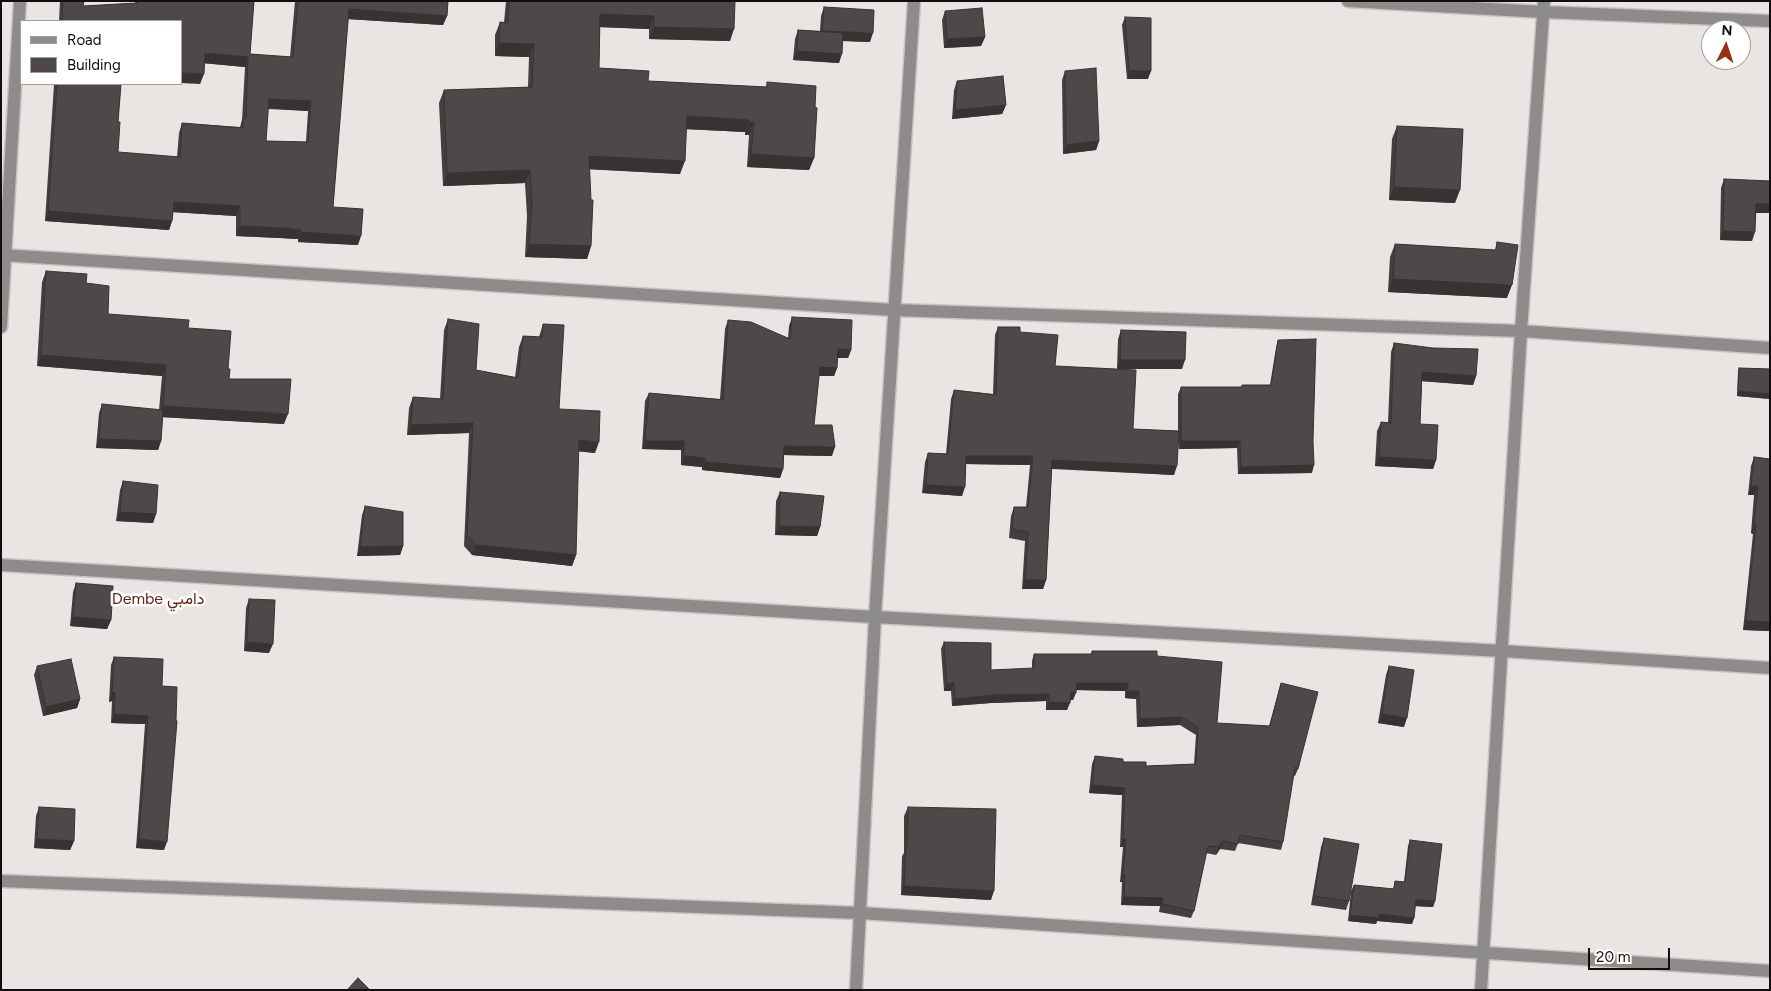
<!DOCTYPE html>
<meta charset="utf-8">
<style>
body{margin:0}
#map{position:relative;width:1771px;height:991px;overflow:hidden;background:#eae5e2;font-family:Figtree,sans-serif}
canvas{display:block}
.frame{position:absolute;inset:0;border:2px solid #100f0e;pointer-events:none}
.legend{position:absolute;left:20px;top:20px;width:162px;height:65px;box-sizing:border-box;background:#fff;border:1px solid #9f9f9f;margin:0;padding:6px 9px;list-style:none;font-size:15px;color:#100f0e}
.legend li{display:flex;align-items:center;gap:10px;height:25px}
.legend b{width:25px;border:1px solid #9f9f9f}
.north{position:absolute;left:1701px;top:20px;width:50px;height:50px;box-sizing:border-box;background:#fff;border:1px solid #9f9f9f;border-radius:50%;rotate:4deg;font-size:14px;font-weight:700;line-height:20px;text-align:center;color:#100f0e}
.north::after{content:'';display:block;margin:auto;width:18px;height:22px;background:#972f14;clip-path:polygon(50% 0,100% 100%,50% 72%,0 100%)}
.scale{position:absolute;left:1588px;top:948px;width:82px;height:22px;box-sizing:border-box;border:2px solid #100f0e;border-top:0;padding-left:6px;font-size:15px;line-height:18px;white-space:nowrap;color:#100f0e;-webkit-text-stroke:4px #fff;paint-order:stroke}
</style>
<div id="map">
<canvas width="1771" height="991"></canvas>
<div class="frame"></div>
<ul class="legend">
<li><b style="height:6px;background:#8e8b8b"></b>Road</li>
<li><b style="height:14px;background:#4e4948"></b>Building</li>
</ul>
<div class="north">N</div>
<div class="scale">20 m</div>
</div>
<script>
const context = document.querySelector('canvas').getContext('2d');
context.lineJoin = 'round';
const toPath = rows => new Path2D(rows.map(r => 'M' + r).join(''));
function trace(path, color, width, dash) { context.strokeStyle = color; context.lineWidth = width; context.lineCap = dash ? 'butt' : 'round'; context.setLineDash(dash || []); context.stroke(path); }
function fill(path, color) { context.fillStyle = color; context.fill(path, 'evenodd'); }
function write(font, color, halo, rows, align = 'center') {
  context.font = font + ' Figtree,Vazirmatn,sans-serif'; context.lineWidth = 5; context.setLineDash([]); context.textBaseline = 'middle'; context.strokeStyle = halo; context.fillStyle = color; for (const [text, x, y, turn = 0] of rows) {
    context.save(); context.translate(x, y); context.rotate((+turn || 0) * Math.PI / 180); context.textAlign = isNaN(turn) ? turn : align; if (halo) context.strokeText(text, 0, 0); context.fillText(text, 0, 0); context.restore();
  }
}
const minor = toPath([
 [1348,1,1543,12,1770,21],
 [1,255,894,310,1521,331,1770,348],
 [1,327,20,1],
 [1,565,875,617,1502,651,1770,668],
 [1,881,860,913,1770,971],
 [856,990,875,617,914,1],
 [1481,990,1521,331,1544,1]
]);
trace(minor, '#c7c3c0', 15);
trace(minor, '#8e8b8b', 12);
fill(toPath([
 [60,1,84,1,83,6,135,3,136,1,254,1,250,54,290,57,295,1,448,1,447,16,443,25,348,19,333,207,358,245,298,242,298,239,280,238,236,236,236,216,173,212,172,221,169,230,45,221,54,84,121,84,118,122,118,152,177,157,179,133,182,123,240,127,242,120,245,67,204,63,200,84,181,21,59,21],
 [268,109,308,111,306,142,266,141],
 [506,1,735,1,730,41,649,39,649,29,600,27,599,68,648,81,766,87,767,82,814,158,809,170,747,167,749,135,745,135,745,132,686,129,680,174,589,169,591,246,587,259,525,257,527,216,525,183,443,186,439,103,444,90,528,87,529,57,495,56,495,35,500,22,504,22],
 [824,7,870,42,842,41,839,63,793,60,795,39,798,30,820,31,821,16],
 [945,11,985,37,981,46,944,48,942,20],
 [1125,17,1148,79,1127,79,1122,25],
 [1065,71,1099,141,1096,150,1063,154,1062,80],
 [957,81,1006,105,1002,114,952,119,954,90],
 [1397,126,1455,203,1389,200,1392,139],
 [1724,179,1770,181,1770,213,1756,213,1752,241,1720,240,1721,188],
 [1497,242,1507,298,1388,292,1390,257,1395,244,1495,250],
 [46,271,86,283,108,314,188,328,228,369,229,379,284,424,163,417,161,441,158,450,96,448,99,413,102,404,159,410,162,376,37,366,42,282],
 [792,317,851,350,848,358,837,358,837,368,834,376,819,376,814,425,832,456,784,455,783,469,780,478,702,470,702,467,681,465,681,450,642,449,645,401,649,393,720,399,725,329,728,320,788,338,789,326],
 [448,319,476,370,515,377,519,347,523,336,539,337,543,324,559,409,595,453,578,451,576,555,572,566,472,555,464,546,469,433,407,435,409,408,413,397,440,399,444,330],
 [998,327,1020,332,1055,366,1117,369,1118,339,1121,330,1182,369,1120,369,1133,429,1178,431,1178,394,1181,387,1241,387,1242,385,1270,385,1276,348,1278,340,1312,473,1238,474,1237,448,1179,449,1178,436,1174,475,1052,469,1046,580,1043,589,1022,589,1025,541,1009,538,1011,516,1014,507,1026,507,1030,465,966,464,962,496,922,493,925,462,928,453,946,454,951,399,954,390,993,394,995,335],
 [1394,343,1476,376,1473,385,1422,381,1420,424,1436,460,1433,469,1375,466,1377,431,1381,422,1388,422,1391,352],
 [1739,368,1770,369,1770,399,1737,396,1738,372],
 [1770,451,1770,631,1743,630,1753,534,1751,533,1754,495,1748,495,1751,466,1754,457,1769,459],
 [123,481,156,514,153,523,116,521,120,490],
 [780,492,820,527,817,536,775,535,776,501],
 [365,506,403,546,400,555,357,556,362,515],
 [76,583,111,620,107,629,70,626,73,592],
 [249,599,269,653,244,651,246,608],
 [944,642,991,670,1032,669,1032,661,1034,654,1091,654,1092,651,1157,656,1217,723,1269,726,1281,683,1298,769,1295,776,1293,775,1283,842,1281,850,1238,843,1235,851,1220,849,1216,855,1206,853,1194,911,1191,918,1159,912,1160,906,1121,905,1122,882,1120,882,1123,847,1120,847,1122,795,1089,793,1092,764,1095,756,1146,766,1194,764,1196,735,1180,725,1137,727,1136,699,1125,698,1125,691,1076,690,1073,700,1070,700,1067,710,1046,710,1046,701,991,703,952,706,951,691,944,691,941,649],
 [114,657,162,686,164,850,136,848,145,724,111,723,112,701,109,702,111,665],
 [37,666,80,699,77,708,43,716,34,675],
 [1389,666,1404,727,1378,723,1386,675],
 [39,807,74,841,70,850,34,848,36,816],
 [908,807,991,900,901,895,902,856,904,853,904,816],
 [1324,838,1349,901,1346,910,1311,905,1321,847],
 [1410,840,1435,901,1433,907,1415,906,1414,918,1412,924,1377,921,1376,924,1348,921,1351,891,1354,885,1393,889,1395,881,1404,882,1408,846]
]), '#433f3e');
fill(toPath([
 [349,9,447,16,443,25,346,19],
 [600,14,654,16,649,29,596,27],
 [654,27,734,29,730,41,649,39],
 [822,31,873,33,870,42,819,40],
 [985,37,981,46,944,48,947,39],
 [499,43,534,44,529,57,495,56],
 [797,51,842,54,839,63,793,60],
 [205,53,248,57,245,67,201,63],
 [1129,71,1151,71,1148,79,1127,79],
 [181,73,204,74,200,84,181,83],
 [269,99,311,101,308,111,265,108],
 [1006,105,1002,114,952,119,955,110],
 [687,116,749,120,745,132,683,129],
 [749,122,754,122,749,135,745,135],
 [1099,141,1096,150,1063,154,1066,145],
 [751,154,814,158,809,170,747,167],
 [589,156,685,161,680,174,584,169],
 [530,170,525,183,443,186,447,173],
 [1394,187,1460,190,1455,203,1389,200],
 [174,202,240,206,236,216,170,212],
 [1756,204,1770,204,1770,213,1753,213],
 [48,211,172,221,169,230,45,221],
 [240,226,284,228,301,230,298,239,280,238,236,236],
 [1723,231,1755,232,1752,241,1720,240],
 [301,232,361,236,358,245,298,242],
 [529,244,591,246,587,259,525,257],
 [1393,279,1512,285,1507,298,1388,292],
 [838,349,851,350,848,358,835,358],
 [41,355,166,365,162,376,37,366],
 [1120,360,1185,360,1182,369,1117,369],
 [820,367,837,368,834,376,817,376],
 [1422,372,1476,376,1473,385,1419,381],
 [1738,391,1770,394,1770,399,1737,396],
 [163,406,288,414,284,424,159,417],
 [473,423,469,433,407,435,411,425],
 [99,439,161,441,158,450,96,448],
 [579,440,599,442,595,453,575,451],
 [645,441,684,441,681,450,642,449],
 [1181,441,1240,441,1237,448,1179,449],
 [784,446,835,447,832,456,781,455],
 [684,456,705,458,702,467,681,465],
 [966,456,1033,456,1030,465,963,464],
 [1379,457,1436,460,1433,469,1375,466],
 [1052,460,1177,466,1174,475,1049,468],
 [705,462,783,469,780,478,702,470],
 [1314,465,1312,473,1238,474,1241,467],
 [926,485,965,487,962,496,922,493],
 [1751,486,1758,486,1754,495,1748,495],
 [120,512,156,514,153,523,116,521],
 [1754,524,1756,525,1753,534,1751,533],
 [779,526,820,527,817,536,775,535],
 [476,545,576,555,572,566,472,555],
 [403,546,400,555,357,556,360,547],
 [1025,580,1046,580,1043,589,1022,589],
 [73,617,111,620,107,629,70,626],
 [1746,621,1770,622,1770,631,1743,630],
 [247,642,273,644,269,653,244,651],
 [954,683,951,691,944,691,947,684],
 [1077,683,1128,683,1125,691,1074,690],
 [1128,691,1139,691,1136,699,1125,698],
 [115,692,112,701,109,702,112,693],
 [1071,692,1076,693,1073,700,1068,700],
 [1049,694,1046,701,991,703,952,706,955,699,994,695],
 [80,699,77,708,43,716,46,707],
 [1049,702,1070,703,1067,710,1046,710],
 [114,714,148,716,145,724,111,723],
 [1382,714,1407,718,1404,727,1378,723],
 [1182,717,1180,725,1137,727,1140,719],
 [1092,785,1125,788,1122,795,1089,793],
 [37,839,74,841,70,850,34,848],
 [139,839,167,842,164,850,136,848],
 [1123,839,1126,839,1123,847,1120,847],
 [1223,841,1220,849,1216,855,1218,847],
 [1123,874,1125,875,1122,882,1120,882],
 [904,886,994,891,991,900,901,895],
 [1124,897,1163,898,1160,906,1121,905],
 [1416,900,1435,901,1433,907,1414,906],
 [1379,914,1414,918,1412,924,1377,921,1376,924,1348,921,1350,915]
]), '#373332');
const building = toPath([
 [63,1,84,1,83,6,137,3,137,1,254,1,250,54,293,57,298,1,448,1,447,16,349,9,333,207,363,209,361,236,301,232,301,230,284,228,240,226,240,206,174,202,172,221,48,211,57,84,121,84,118,122,120,122,118,152,180,157,182,123,243,128,243,118,246,118,248,57,205,53,204,74,181,73,181,21,62,21,63,1],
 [269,99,311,101,308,142,266,141,269,99],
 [509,1,735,1,734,29,654,27,654,16,600,14,599,68,649,71,648,81,767,87,767,82,816,86,815,107,817,108,814,158,751,154,754,122,749,122,749,120,687,116,685,161,589,156,591,200,593,200,591,246,529,244,532,203,530,170,447,173,444,90,532,87,534,44,499,43,500,22,508,23,509,1],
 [824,7,874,10,873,33,822,31,824,7],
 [982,8,985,37,947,39,945,11,982,8],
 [1125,17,1151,18,1151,71,1129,71,1125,17],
 [798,30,843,33,842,54,797,51,798,30],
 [1096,68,1099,141,1066,145,1065,71,1096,68],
 [1003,76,1006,105,955,110,957,81,1003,76],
 [1397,126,1463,129,1460,190,1394,187,1397,126],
 [1724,179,1770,181,1770,204,1756,204,1755,232,1723,231,1724,179],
 [1497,242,1518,245,1512,285,1393,279,1395,244,1496,250,1497,242],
 [46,271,87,274,86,283,109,286,108,314,189,320,188,328,231,331,228,369,230,369,229,379,291,379,288,414,163,406,166,365,41,355,46,271],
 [792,317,852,320,851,350,838,349,837,368,820,367,814,425,832,425,835,447,784,446,783,469,705,462,705,458,684,456,684,441,645,441,649,393,723,400,728,320,751,322,790,339,792,317],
 [448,319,479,324,476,370,518,378,523,336,542,337,543,324,564,325,559,409,600,411,599,442,579,440,576,555,476,545,467,535,473,423,411,425,413,397,443,399,448,319],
 [998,327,1020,327,1020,332,1058,335,1055,366,1136,370,1133,429,1179,431,1177,466,1052,460,1046,580,1025,580,1028,532,1012,529,1014,507,1028,507,1033,456,966,456,965,487,926,485,928,453,948,454,954,390,996,395,998,327],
 [1121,330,1186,332,1185,360,1120,360,1121,330],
 [1316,339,1313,441,1314,465,1241,467,1240,441,1181,441,1181,387,1242,387,1242,385,1271,385,1278,340,1316,339],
 [1394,343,1433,348,1478,349,1476,376,1422,372,1420,424,1438,425,1436,460,1379,457,1381,422,1391,423,1394,343],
 [1739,368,1770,369,1770,394,1738,391,1739,368],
 [102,404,163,410,161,441,99,439,102,404],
 [1754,457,1770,459,1770,622,1746,621,1756,525,1754,524,1758,486,1751,486,1754,457],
 [123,481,158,485,156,514,120,512,123,481],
 [780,492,824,496,820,527,779,526,780,492],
 [365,506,403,512,403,546,360,547,365,506],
 [76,583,113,586,111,620,73,617,76,583],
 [249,599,275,600,273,644,247,642,249,599],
 [944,642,991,643,991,670,1034,668,1034,654,1092,654,1092,651,1157,651,1157,656,1222,662,1217,723,1270,726,1281,683,1318,692,1298,769,1295,767,1283,842,1240,835,1238,844,1223,841,1218,847,1208,846,1194,911,1162,904,1163,898,1124,897,1125,875,1123,874,1126,839,1123,839,1125,788,1092,785,1095,756,1123,759,1123,762,1146,762,1146,766,1196,764,1198,727,1182,717,1140,719,1139,691,1128,691,1128,683,1077,683,1076,693,1071,692,1070,703,1049,702,1049,694,994,695,955,699,954,683,947,684,944,642],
 [114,657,163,659,162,686,177,687,176,720,177,721,167,842,139,839,148,716,114,714,115,692,112,693,114,657],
 [71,659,80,699,46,707,37,666,71,659],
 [1389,666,1414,670,1407,718,1382,714,1389,666],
 [39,807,75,809,74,841,37,839,39,807],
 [908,807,996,809,994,891,904,886,906,847,907,847,908,807],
 [1324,838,1359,844,1349,901,1314,896,1324,838],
 [1410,840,1442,844,1435,901,1416,900,1414,918,1379,914,1379,918,1350,915,1354,885,1394,889,1395,881,1405,882,1410,840],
 [358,978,370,990,347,990,358,978]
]);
fill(building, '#4e4948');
trace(building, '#373332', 1);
write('16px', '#662313', '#fff', [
 ["Dembe دامبي",158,599]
]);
</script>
